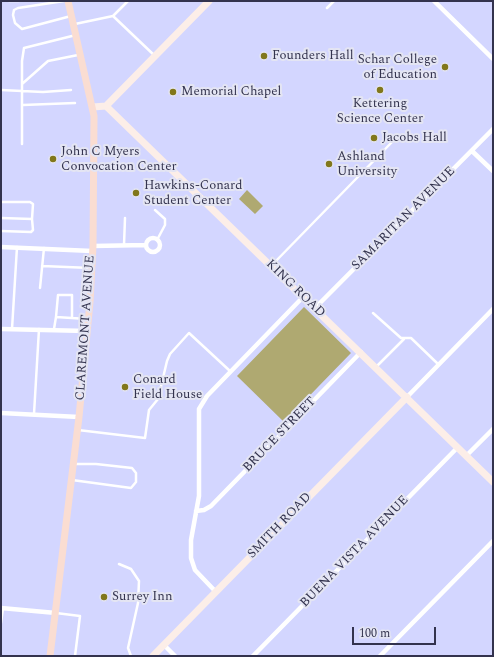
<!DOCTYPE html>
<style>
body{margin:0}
#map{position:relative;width:494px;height:657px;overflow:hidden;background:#d3d6ff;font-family:Spectral,serif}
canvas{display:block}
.frame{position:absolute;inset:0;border:2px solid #33334e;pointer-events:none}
.scale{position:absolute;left:352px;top:627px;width:84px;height:18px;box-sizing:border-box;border:2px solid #33334e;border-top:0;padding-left:5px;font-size:12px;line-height:14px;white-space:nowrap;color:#33334e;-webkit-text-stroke:3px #e4e5f3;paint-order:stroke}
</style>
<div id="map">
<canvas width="494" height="657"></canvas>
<div class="frame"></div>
<div class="scale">100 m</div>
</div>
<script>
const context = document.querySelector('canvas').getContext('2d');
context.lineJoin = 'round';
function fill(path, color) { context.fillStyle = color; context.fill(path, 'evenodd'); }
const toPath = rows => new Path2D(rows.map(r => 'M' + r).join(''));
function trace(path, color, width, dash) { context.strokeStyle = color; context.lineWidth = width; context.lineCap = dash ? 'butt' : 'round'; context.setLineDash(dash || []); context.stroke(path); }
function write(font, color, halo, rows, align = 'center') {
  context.font = font + ' Spectral,serif'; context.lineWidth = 4; context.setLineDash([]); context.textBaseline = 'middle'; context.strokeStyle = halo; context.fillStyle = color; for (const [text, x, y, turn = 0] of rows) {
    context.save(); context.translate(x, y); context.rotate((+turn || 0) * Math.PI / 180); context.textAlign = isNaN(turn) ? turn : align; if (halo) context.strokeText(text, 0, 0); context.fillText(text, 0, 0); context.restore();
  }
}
fill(toPath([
 [247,190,263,206,255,214,239,199],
 [304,307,351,353,284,422,237,376]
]), '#afa971');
trace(toPath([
 [9,1,19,1],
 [64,1,18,8,14,10,13,15,15,23,22,29,71,16],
 [327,8,334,1],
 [113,16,155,56],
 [75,24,113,16,128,1],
 [22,84,22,61,24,48,76,35],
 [1,90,43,92,71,90],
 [23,105,75,103],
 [22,144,22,84,48,61,78,55],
 [1,202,30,202,33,204,32,219],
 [155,210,165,219,165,225,157,240],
 [1,218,32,219,33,230,31,232,1,231],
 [124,245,125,218],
 [272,265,393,141],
 [42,266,91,268],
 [40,288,44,248],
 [373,313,401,338,411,338,438,364],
 [56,317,58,295,72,295,72,318],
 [12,329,17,247],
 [54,329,56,317,87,319],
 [377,366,404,339],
 [34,414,39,329],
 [78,430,145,438,149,410,158,399,167,361,170,354,189,333,230,371],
 [72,480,131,488,136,482,136,473,132,468,96,464,75,464],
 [119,564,131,569,139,581,138,603,128,648,131,656],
 [56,613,80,616,75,656],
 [1,623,3,608]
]), '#fff', 2.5);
trace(toPath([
 [434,1,493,59],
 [472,151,493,171],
 '146 245a7 7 0 1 1 14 0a7 7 0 1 1-14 0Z',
 [93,246,146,245],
 [1,247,92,251],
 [315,308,493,129],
 [1,329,87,331],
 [407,397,493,309],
 [1,413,79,417],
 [466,456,493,429],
 [196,511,204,510,211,506,361,352],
 [216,592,195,570,191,558,191,540,199,496,199,409,207,396,303,297],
 [1,608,56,613],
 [164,645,175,656],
 [253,656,458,447],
 [380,656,493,541]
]), '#fff', 4.5);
trace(toPath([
 [106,106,209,1],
 [93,107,106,106,493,482],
 [153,656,407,397]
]), '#fceee8', 7);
trace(toPath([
 [50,656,79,417,90,302,93,246,94,116,68,1]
]), '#faddd2', 7);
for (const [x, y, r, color] of [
 [264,56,4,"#81771b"],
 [445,67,4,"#81771b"],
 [380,90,4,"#81771b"],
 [173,92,4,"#81771b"],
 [374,138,4,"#81771b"],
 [53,159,4,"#81771b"],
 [329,164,4,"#81771b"],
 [136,193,4,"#81771b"],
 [125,387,4,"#81771b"],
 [104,597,4,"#81771b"]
]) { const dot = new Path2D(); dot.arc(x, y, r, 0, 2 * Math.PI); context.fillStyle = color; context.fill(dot); trace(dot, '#e4e5f3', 1.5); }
write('13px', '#33334e', '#e4e5f3', [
 ["Founders Hall",272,56],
 ["Schar College",437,60,"right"],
 ["of Education",437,75,"right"],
 ["Memorial Chapel",181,92],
 ["Kettering",380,104,"center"],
 ["Science Center",380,119,"center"],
 ["Jacobs Hall",382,138],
 ["John C Myers",61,152],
 ["Convocation Center",61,167],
 ["Ashland",337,157],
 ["University",337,172],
 ["Hawkins-Conard",144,186],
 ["Student Center",144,201],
 ["Conard",133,380],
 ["Field House",133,395],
 ["Surrey Inn",112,597]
], 'left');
write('13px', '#33334e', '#e4e5f3', [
 ["SAMARITAN AVENUE",404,219,-45],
 ["KING ROAD",295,289,44],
 ["CLAREMONT AVENUE",86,328,-86],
 ["BRUCE STREET",280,435,-46],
 ["SMITH ROAD",280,526,-46],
 ["BUENA VISTA AVENUE",355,552,-46]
]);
</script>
